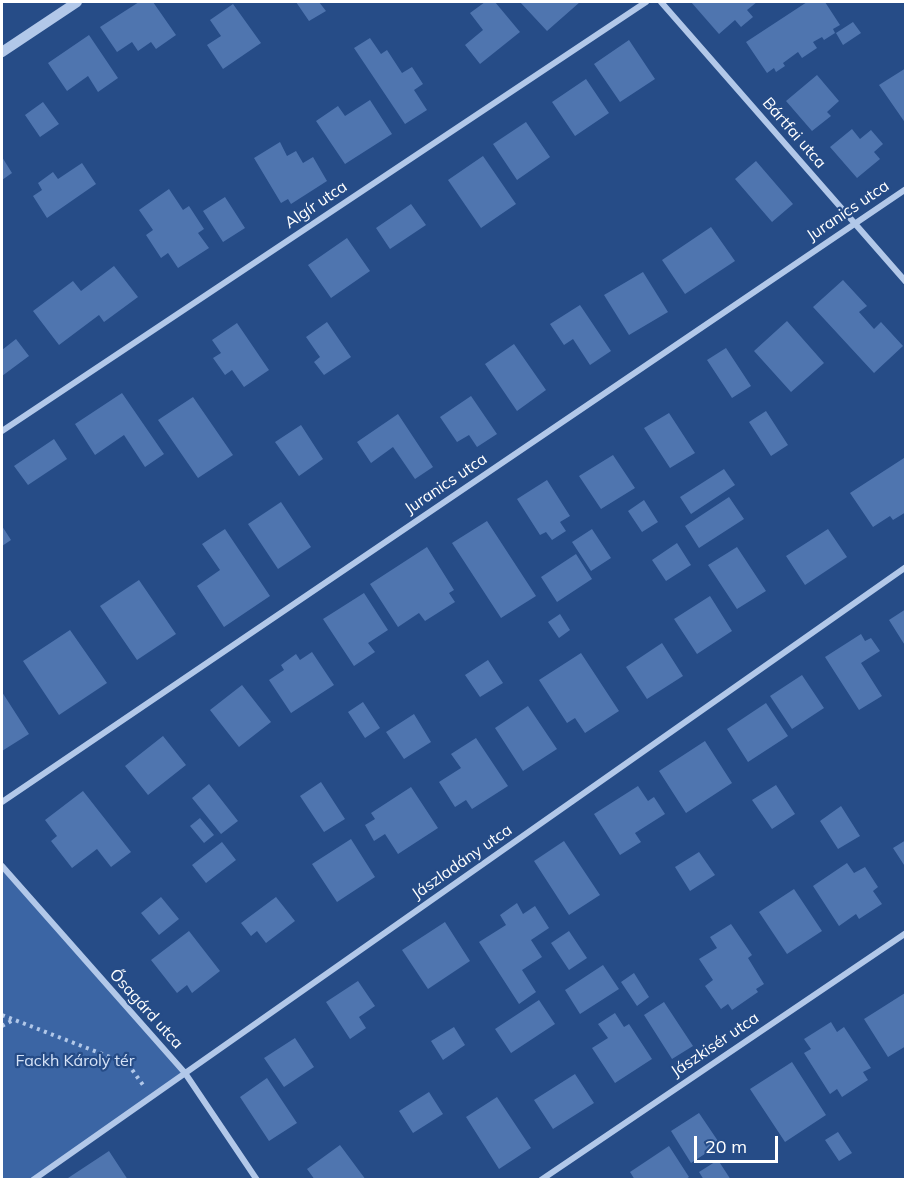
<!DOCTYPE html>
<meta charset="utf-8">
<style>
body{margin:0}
#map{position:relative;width:907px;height:1181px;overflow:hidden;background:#264c87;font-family:Mulish,sans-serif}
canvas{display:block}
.frame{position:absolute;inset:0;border:3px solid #fff;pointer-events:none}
.scale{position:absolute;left:694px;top:1136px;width:84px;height:27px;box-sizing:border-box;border:3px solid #fff;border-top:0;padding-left:8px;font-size:18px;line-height:21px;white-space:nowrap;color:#fff;-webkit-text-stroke:4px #264c87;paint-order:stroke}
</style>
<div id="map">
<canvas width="907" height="1181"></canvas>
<div class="frame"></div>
<div class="scale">20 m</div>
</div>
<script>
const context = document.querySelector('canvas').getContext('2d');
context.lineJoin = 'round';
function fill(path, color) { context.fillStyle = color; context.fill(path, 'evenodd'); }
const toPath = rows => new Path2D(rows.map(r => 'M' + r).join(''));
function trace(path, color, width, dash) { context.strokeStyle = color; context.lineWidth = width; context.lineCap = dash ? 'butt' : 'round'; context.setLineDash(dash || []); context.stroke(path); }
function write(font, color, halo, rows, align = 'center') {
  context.font = font + ' Mulish,sans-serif'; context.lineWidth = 4.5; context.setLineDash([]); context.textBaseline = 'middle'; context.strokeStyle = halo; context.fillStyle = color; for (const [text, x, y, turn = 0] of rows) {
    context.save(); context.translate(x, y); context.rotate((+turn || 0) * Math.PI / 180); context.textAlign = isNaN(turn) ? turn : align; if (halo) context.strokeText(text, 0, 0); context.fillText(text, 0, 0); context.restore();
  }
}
fill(toPath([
 [2,866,185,1073,33,1179,2,1179]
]), '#3b65a4');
fill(toPath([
 [139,2,153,2,176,35,156,49,151,42,138,51,132,42,117,52,100,27],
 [296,2,319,2,326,11,309,21],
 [485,2,495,2,520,32,480,64,465,45,483,30,470,13],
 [520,2,580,2,547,31],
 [691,2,757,2,747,10,753,17,741,27,735,20,719,34],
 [807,2,825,2,840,25,833,29,835,33,824,40,822,37,813,42,817,48,802,58,798,52,783,63,785,66,776,72,774,68,767,73,746,42],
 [233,4,261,43,223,69,207,45,221,36,210,20],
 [853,22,861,33,843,45,836,33],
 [89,35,118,78,98,92,88,76,67,91,48,63],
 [370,38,381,54,387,50,402,73,412,67,423,84,414,90,427,110,405,124,354,48],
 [629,40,655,79,620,102,594,64],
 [906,68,906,124,879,85],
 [817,75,839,101,827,112,831,116,812,131,786,101],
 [586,79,609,113,575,136,552,102],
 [370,100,392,134,345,164,316,121,338,106,345,116],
 [43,102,59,124,40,137,25,115],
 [526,122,550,157,517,180,493,144],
 [852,129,860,139,871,130,883,144,874,152,880,159,857,178,830,147],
 [280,142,287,156,296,151,303,163,313,157,327,181,291,204,288,199,281,203,254,158],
 [483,156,516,204,481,228,448,180],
 [2,157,12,173,2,180],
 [756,161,793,204,772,222,735,179],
 [82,163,96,184,47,218,33,196,42,190,38,183,53,172,58,179],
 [169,189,183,210,189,206,204,229,198,233,209,248,178,268,168,253,161,258,146,235,153,230,139,210],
 [225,197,245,228,223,242,203,211],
 [411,204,426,225,390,249,376,228],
 [711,227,735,261,685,294,662,260],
 [347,238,370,271,331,298,308,265],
 [114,266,138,297,104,322,99,315,59,345,33,311,73,281,81,291],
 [643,272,668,312,629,335,604,295],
 [843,280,867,306,859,312,874,329,881,322,903,346,874,373,813,307],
 [580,305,611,351,590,365,573,339,564,345,550,324],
 [787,321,824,363,791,392,754,351],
 [327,322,351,357,324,375,314,362,320,357,306,337],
 [237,323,269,370,244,387,232,370,225,375,213,358,221,353,212,340],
 [16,339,29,356,2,376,2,350],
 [514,344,546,390,517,411,485,364],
 [726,348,751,386,732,398,707,360],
 [122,393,164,454,145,467,124,435,95,455,75,424],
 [471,396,497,434,477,447,469,435,457,442,440,417],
 [193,397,233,455,198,478,158,420],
 [766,411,788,445,771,456,749,422],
 [669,413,695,453,670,468,644,428],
 [398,414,433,467,415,479,393,447,371,463,357,442],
 [301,425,323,459,299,476,275,442],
 [54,439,67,459,28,485,14,466],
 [613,455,635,488,601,509,579,476],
 [904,458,906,512,893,520,890,516,873,527,850,493],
 [724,469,735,485,691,514,680,497],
 [547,480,570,516,560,522,566,531,552,540,546,532,540,535,517,499],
 [729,497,744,519,699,548,685,526],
 [644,500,658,522,642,532,628,511],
 [281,502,311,547,278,569,248,524],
 [487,521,536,596,501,618,452,543],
 [2,526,11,540,2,546],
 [225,529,270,596,224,627,197,586,220,570,202,544],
 [592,529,611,558,591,571,572,542],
 [828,529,847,557,805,585,786,556],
 [677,543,691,565,666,581,652,560],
 [427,547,454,590,449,593,455,602,425,621,419,613,398,627,370,584],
 [737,547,766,591,737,609,708,565],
 [576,554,592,579,557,602,541,577],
 [139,580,176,634,137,660,100,606],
 [364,593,388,630,368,643,375,652,354,666,323,619],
 [710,596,732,631,697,654,674,619],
 [906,609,906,647,889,620],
 [560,614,570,630,559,638,548,622],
 [70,630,107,683,59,715,23,661],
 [861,634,865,641,871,638,880,651,861,663,882,696,859,710,825,657],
 [662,643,683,676,647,699,626,667],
 [312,652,334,685,291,713,269,680,284,670,281,665,296,654,300,660],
 [581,653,619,711,585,733,575,718,567,723,539,680],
 [488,660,503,683,480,697,465,675],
 [802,675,824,708,792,729,770,696],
 [242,685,271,722,239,747,210,710],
 [2,692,29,734,2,751],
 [363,702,380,728,365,738,348,712],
 [766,703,788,736,748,762,727,729],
 [528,706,557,749,523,771,495,728],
 [414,714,431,742,404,759,386,732],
 [163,736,186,765,148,795,125,766],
 [476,738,508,786,472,809,466,800,455,807,439,782,461,768,451,754],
 [705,741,732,783,686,813,659,771],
 [321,782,345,819,324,832,300,796],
 [209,784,238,821,221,834,192,798],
 [776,785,795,814,772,829,752,800],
 [638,786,648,801,654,797,665,814,635,833,641,842,620,855,594,814],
 [411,787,438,828,398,854,385,834,374,841,365,825,375,819,371,813],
 [83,791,131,852,111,867,97,849,72,868,51,841,57,836,45,820],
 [841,806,860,836,838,849,820,821],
 [200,818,214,835,204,843,190,826],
 [351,839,375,877,337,902,312,864],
 [906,840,906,868,893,848],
 [564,841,600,895,569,915,534,861],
 [222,842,236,860,206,883,192,865],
 [699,852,715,875,690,891,675,867],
 [847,863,854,873,865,867,878,887,873,891,882,904,859,919,856,914,839,926,813,886],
 [794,889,822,931,787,954,759,912],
 [161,897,179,919,159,935,141,913],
 [276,897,295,921,266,943,257,931,251,936,241,923],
 [517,903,523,914,535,906,549,928,531,940,542,957,522,970,536,992,519,1004,479,942,506,925,500,915],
 [445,922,470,961,428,989,402,950],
 [731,924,752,955,748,958,764,984,756,989,758,992,732,1010,728,1004,721,1009,705,986,713,980,699,959,717,948,710,937],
 [189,931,220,971,192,993,187,985,177,993,151,960],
 [569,931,587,958,569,970,551,943],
 [603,965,619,989,580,1014,565,990],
 [634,973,649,997,637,1006,621,982],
 [358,981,375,1006,359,1017,366,1028,350,1039,326,1002],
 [905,993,906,1046,888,1057,864,1019],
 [539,1000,555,1024,511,1053,495,1029],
 [664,1002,693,1046,672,1059,644,1015],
 [615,1013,624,1027,629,1024,652,1059,615,1083,592,1048,608,1038,598,1024],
 [831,1022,837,1032,844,1027,871,1068,863,1072,868,1080,842,1097,837,1089,830,1094,804,1053,811,1049,804,1039],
 [454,1027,465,1045,443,1060,431,1041],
 [295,1038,314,1067,284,1087,264,1058],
 [792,1062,826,1115,785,1142,750,1089],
 [575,1074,594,1103,553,1129,534,1100],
 [267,1078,297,1123,269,1141,240,1097],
 [429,1092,443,1114,413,1133,399,1111],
 [497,1097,531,1148,499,1169,466,1117],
 [699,1113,720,1144,691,1163,671,1131],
 [838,1132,852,1153,839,1161,825,1140],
 [340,1145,366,1180,315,1180,307,1169],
 [669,1146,689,1177,685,1180,635,1180,630,1172],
 [109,1151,128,1180,65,1180],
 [718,1160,731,1180,704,1180,699,1172]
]), '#4f75af');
trace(toPath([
 [2,1015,128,1064,143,1085],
 [2,1026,13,1020]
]), '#b2c8e9', 4, [3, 4.5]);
trace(toPath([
 [661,2,906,282],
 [2,431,646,2],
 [2,802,906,189],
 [2,866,185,1073,257,1180],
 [33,1180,906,567],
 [541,1180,906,933]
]), '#b2c8e9', 6);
trace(toPath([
 [2,52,77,2]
]), '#b2c8e9', 10);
write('16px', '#fff', '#264c87', [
 ["Bártfai utca",794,133,49],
 ["Algír utca",316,205,-34],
 ["Juranics utca",848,211,-34],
 ["Juranics utca",446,484,-34],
 ["Jászladány utca",462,862,-35],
 ["Ősagárd utca",146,1009,48],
 ["Jászkisér utca",715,1045,-34]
]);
write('16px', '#d6e3f7', '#264c87', [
 ["Fackh Károly tér",75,1061]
]);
</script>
